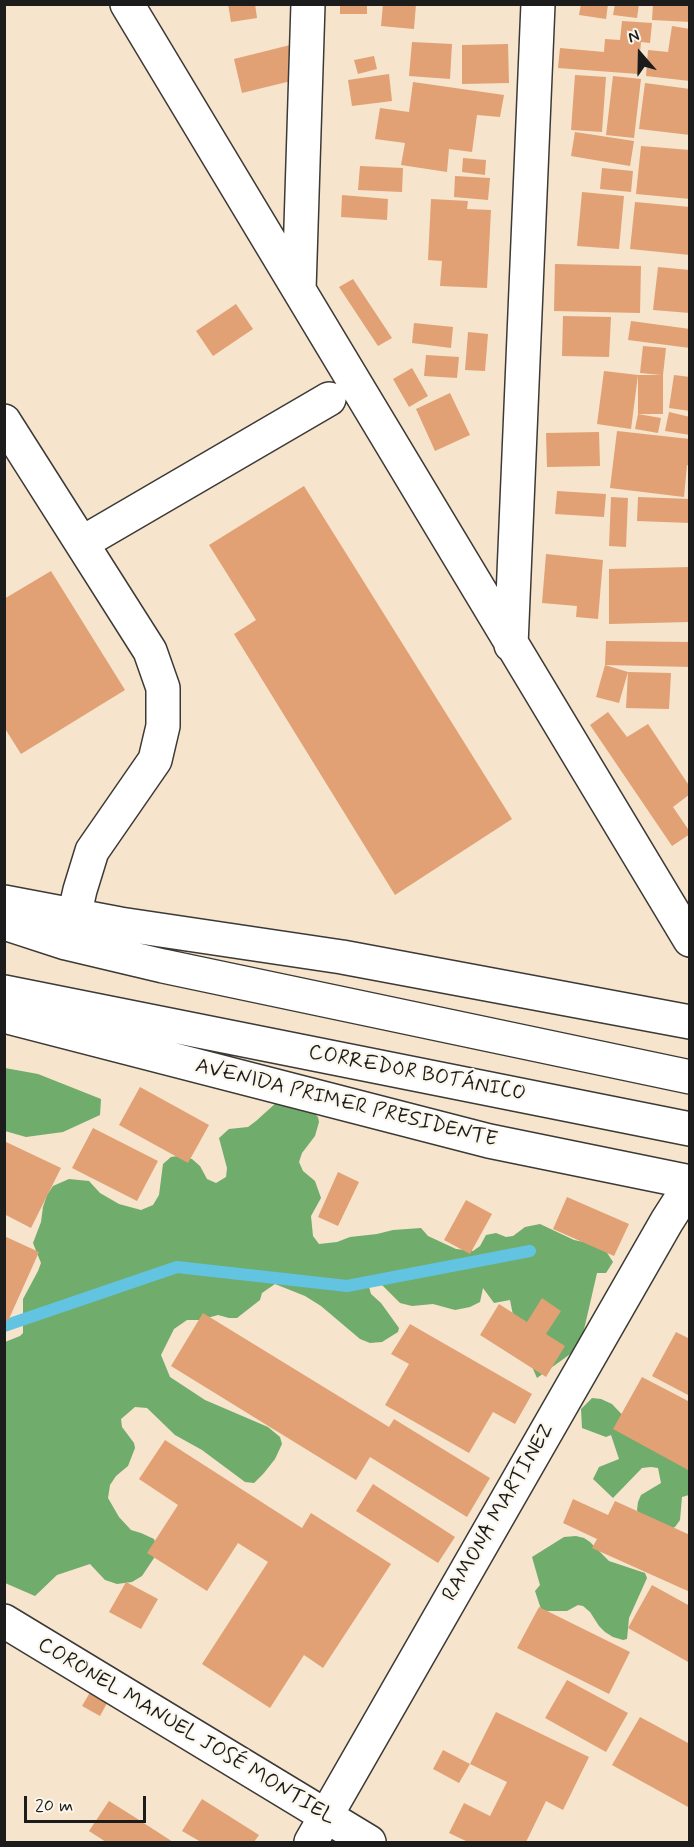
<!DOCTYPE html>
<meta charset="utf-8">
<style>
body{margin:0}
#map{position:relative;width:694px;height:1847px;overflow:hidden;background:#f6e4cc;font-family:Mynerve,sans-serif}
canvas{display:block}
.frame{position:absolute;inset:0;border:6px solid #1c1c1c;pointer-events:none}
.north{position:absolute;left:610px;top:24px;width:60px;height:60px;-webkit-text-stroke:4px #fbf7ec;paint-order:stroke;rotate:340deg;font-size:16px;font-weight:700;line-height:24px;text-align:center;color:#1c1c1c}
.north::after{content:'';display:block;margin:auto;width:21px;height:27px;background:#1c1c1c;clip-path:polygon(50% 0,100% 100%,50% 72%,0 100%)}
.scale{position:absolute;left:24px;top:1796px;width:122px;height:27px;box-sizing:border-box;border:3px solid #1c1c1c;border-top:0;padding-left:8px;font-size:18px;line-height:21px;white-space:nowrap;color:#1c1c1c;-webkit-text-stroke:4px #fbf7ec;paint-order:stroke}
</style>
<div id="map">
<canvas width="694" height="1847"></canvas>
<div class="frame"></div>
<div class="north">N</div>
<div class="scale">20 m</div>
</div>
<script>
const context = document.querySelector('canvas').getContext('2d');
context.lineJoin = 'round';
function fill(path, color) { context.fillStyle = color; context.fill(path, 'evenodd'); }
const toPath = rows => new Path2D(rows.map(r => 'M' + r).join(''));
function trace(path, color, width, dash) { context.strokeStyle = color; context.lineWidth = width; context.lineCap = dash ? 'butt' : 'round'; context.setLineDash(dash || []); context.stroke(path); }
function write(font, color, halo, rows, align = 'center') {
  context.font = font + ' Mynerve,sans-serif'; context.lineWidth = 4.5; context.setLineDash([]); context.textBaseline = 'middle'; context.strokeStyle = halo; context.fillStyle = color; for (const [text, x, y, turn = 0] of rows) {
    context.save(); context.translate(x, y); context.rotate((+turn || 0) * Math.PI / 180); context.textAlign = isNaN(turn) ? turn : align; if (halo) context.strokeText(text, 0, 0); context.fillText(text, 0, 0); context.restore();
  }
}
fill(toPath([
 [5,1068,38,1074,101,1099,100,1115,63,1132,26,1137,5,1131],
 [277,1102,308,1107,318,1117,319,1122,315,1136,302,1153,299,1162,303,1171,315,1181,321,1198,311,1216,313,1236,319,1244,337,1242,350,1237,377,1234,393,1230,421,1228,428,1236,456,1249,473,1251,480,1246,486,1235,496,1233,506,1237,513,1236,525,1227,540,1224,574,1240,598,1245,604,1248,613,1262,606,1273,597,1273,580,1347,537,1378,516,1330,510,1300,494,1303,483,1288,480,1302,470,1307,455,1310,433,1304,412,1306,400,1303,379,1282,374,1282,369,1287,371,1294,381,1303,399,1328,398,1332,382,1342,370,1343,360,1339,321,1306,305,1296,275,1284,262,1293,260,1300,237,1318,229,1318,218,1315,200,1320,187,1320,174,1329,161,1355,170,1377,205,1400,268,1427,280,1437,282,1444,275,1459,264,1473,254,1483,245,1482,202,1450,175,1435,147,1408,135,1407,121,1419,122,1427,134,1443,135,1448,128,1466,116,1476,110,1485,108,1498,119,1517,131,1530,141,1533,154,1539,157,1547,154,1558,142,1576,132,1582,117,1584,105,1580,90,1564,57,1575,35,1596,5,1583,5,1342,20,1336,23,1333,23,1299,38,1271,41,1263,33,1243,41,1222,43,1207,47,1195,53,1186,69,1179,89,1181,100,1193,119,1204,141,1210,153,1205,159,1195,163,1164,171,1157,178,1156,192,1159,200,1166,207,1179,216,1183,226,1177,227,1168,219,1138,229,1129,248,1127,256,1121],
 [592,1398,601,1399,612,1404,629,1422,689,1451,689,1495,682,1497,680,1520,675,1527,658,1535,641,1520,637,1510,638,1502,641,1495,661,1483,658,1468,651,1467,642,1468,613,1498,593,1479,599,1467,619,1459,611,1435,606,1437,582,1428,581,1409],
 [576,1536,584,1538,590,1542,609,1561,645,1573,647,1578,629,1618,627,1639,623,1640,613,1637,605,1632,599,1626,590,1612,583,1606,578,1605,567,1611,547,1611,541,1609,535,1591,540,1585,532,1557,564,1537]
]), '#70ac6c');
trace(toPath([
 [4,1326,177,1267,347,1286,530,1251]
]), '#62c4e0', 12);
fill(toPath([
 [228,4,255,4,257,18,231,22],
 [340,4,367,4,367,14,340,14],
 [383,4,416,4,414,29,381,26],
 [581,4,608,4,606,19,579,15],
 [615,4,639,4,637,18,613,15],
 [653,4,690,4,690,22,652,20],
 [622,21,652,23,650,43,641,42,638,74,558,68,560,48,604,52,605,39,620,40],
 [672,26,690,29,690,81,646,76,648,50,668,52],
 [412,42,452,44,450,79,409,76],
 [508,44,509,83,462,84,462,45],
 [290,45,299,79,242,93,234,59],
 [374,56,377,69,358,74,354,60],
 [389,74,392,101,352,106,348,80],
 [575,75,606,77,602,132,571,130],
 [613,76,641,79,634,138,606,135],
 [413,82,504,95,500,117,477,115,472,152,449,149,447,172,401,165,405,143,375,139,380,108,409,112],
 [645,83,690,89,690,135,639,129],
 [575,132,634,141,630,166,571,156],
 [641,146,690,150,690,199,636,194],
 [463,158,486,160,485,175,462,172],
 [360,166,403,168,402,192,358,190],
 [602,168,633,171,631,192,600,189],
 [455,176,490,178,488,200,454,197],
 [582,192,624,196,619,249,577,246],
 [342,195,388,199,387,220,341,217],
 [431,199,468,201,467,209,491,210,487,288,440,286,442,261,428,260],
 [635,202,690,207,690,255,630,249],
 [555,264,641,266,640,313,554,311],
 [658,267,690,270,690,313,653,310],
 [353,279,392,338,378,346,339,287],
 [236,304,253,329,213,356,196,331],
 [563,316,611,317,609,357,562,356],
 [631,321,690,329,690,348,628,340],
 [414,323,453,327,451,348,412,343],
 [468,332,488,334,485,371,465,370],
 [643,346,666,348,663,375,663,414,638,414,638,375,631,429,597,424,604,371,638,375,661,375,640,373],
 [426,355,459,357,457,378,424,376],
 [412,368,428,396,409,407,393,379],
 [674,375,690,377,690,411,669,408],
 [450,393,470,435,435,451,416,409],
 [669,412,690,417,690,435,665,431],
 [638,414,661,418,658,433,635,429],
 [617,431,690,439,690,466,687,465,684,497,610,488],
 [599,432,600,466,547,467,546,433],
 [304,486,512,819,395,895,234,634,256,620,209,545],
 [557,491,606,494,604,517,555,514],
 [611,497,628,498,626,547,609,546],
 [638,497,690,499,690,523,637,521],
 [546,554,603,560,598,619,576,617,577,606,542,603],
 [690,567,690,622,609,624,609,569],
 [51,571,125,690,21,754,4,727,4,599],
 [606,641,690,642,690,667,605,665],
 [605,665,628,672,671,673,669,709,626,708,628,672,619,703,596,697],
 [608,712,627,737,648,724,690,787,690,794,673,807,690,832,690,834,672,846,590,725],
 [140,1087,209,1125,188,1163,119,1125],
 [93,1128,158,1161,137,1201,72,1168],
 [4,1141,61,1168,31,1228,4,1214],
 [338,1172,359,1182,338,1226,318,1217],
 [567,1197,629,1224,614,1256,553,1229],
 [466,1200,492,1214,470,1254,444,1240],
 [4,1236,39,1252,8,1321,4,1319],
 [542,1298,561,1311,546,1334,565,1346,546,1377,480,1335,499,1304,527,1322],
 [203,1313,389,1427,394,1419,490,1478,467,1517,370,1457,356,1480,171,1366],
 [410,1324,532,1394,515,1424,493,1412,469,1453,385,1405,409,1364,391,1354],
 [676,1332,690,1339,690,1396,652,1376],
 [642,1377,690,1402,690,1471,613,1429],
 [165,1440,302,1528,311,1513,391,1564,323,1668,304,1655,270,1708,202,1664,268,1562,238,1543,207,1591,147,1553,178,1505,139,1479],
 [373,1484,455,1537,438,1563,356,1511],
 [573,1499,608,1515,615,1501,690,1535,690,1592,592,1548,597,1539,563,1523],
 [126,1582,158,1599,141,1629,109,1612],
 [652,1585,690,1606,690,1663,628,1628],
 [539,1607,630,1652,609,1694,517,1648],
 [567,1680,628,1713,606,1752,545,1718],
 [95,1684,112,1694,100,1716,82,1706],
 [496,1712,589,1757,563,1810,546,1801,526,1842,468,1842,449,1833,464,1803,490,1816,507,1782,470,1764],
 [640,1717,690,1744,690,1808,612,1765],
 [443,1750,470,1764,459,1783,433,1769],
 [202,1799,259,1835,254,1842,201,1842,182,1831],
 [109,1801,136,1818,173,1842,106,1842,89,1831]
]), '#e1a174');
const minor = toPath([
 [127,4,690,940],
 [299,290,308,4],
 [4,421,150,651,163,688,163,726,155,760,92,851,80,890,74,916],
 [82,543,329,399],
 [511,645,538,4],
 [4,1621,369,1842],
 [311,1842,667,1221,690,1185]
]);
const highway = toPath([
 [4,902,120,924,342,957,690,1022],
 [4,923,66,943,163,966,690,1077],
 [4,992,690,1129],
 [4,1016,489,1141,690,1182]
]);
trace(minor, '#3d3a36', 36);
trace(highway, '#3d3a36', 36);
trace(minor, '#fff', 33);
trace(highway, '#fff', 33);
write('21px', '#1c1c1c', '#fbf7ec', [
 ["CORREDOR BOTÁNICO",417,1074,11],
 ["AVENIDA PRIMER PRESIDENTE",346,1104,14],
 ["RAMONA MARTINEZ",499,1513,-60],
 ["CORONEL MANUEL JOSÉ MONTIEL",186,1732,31]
]);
</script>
